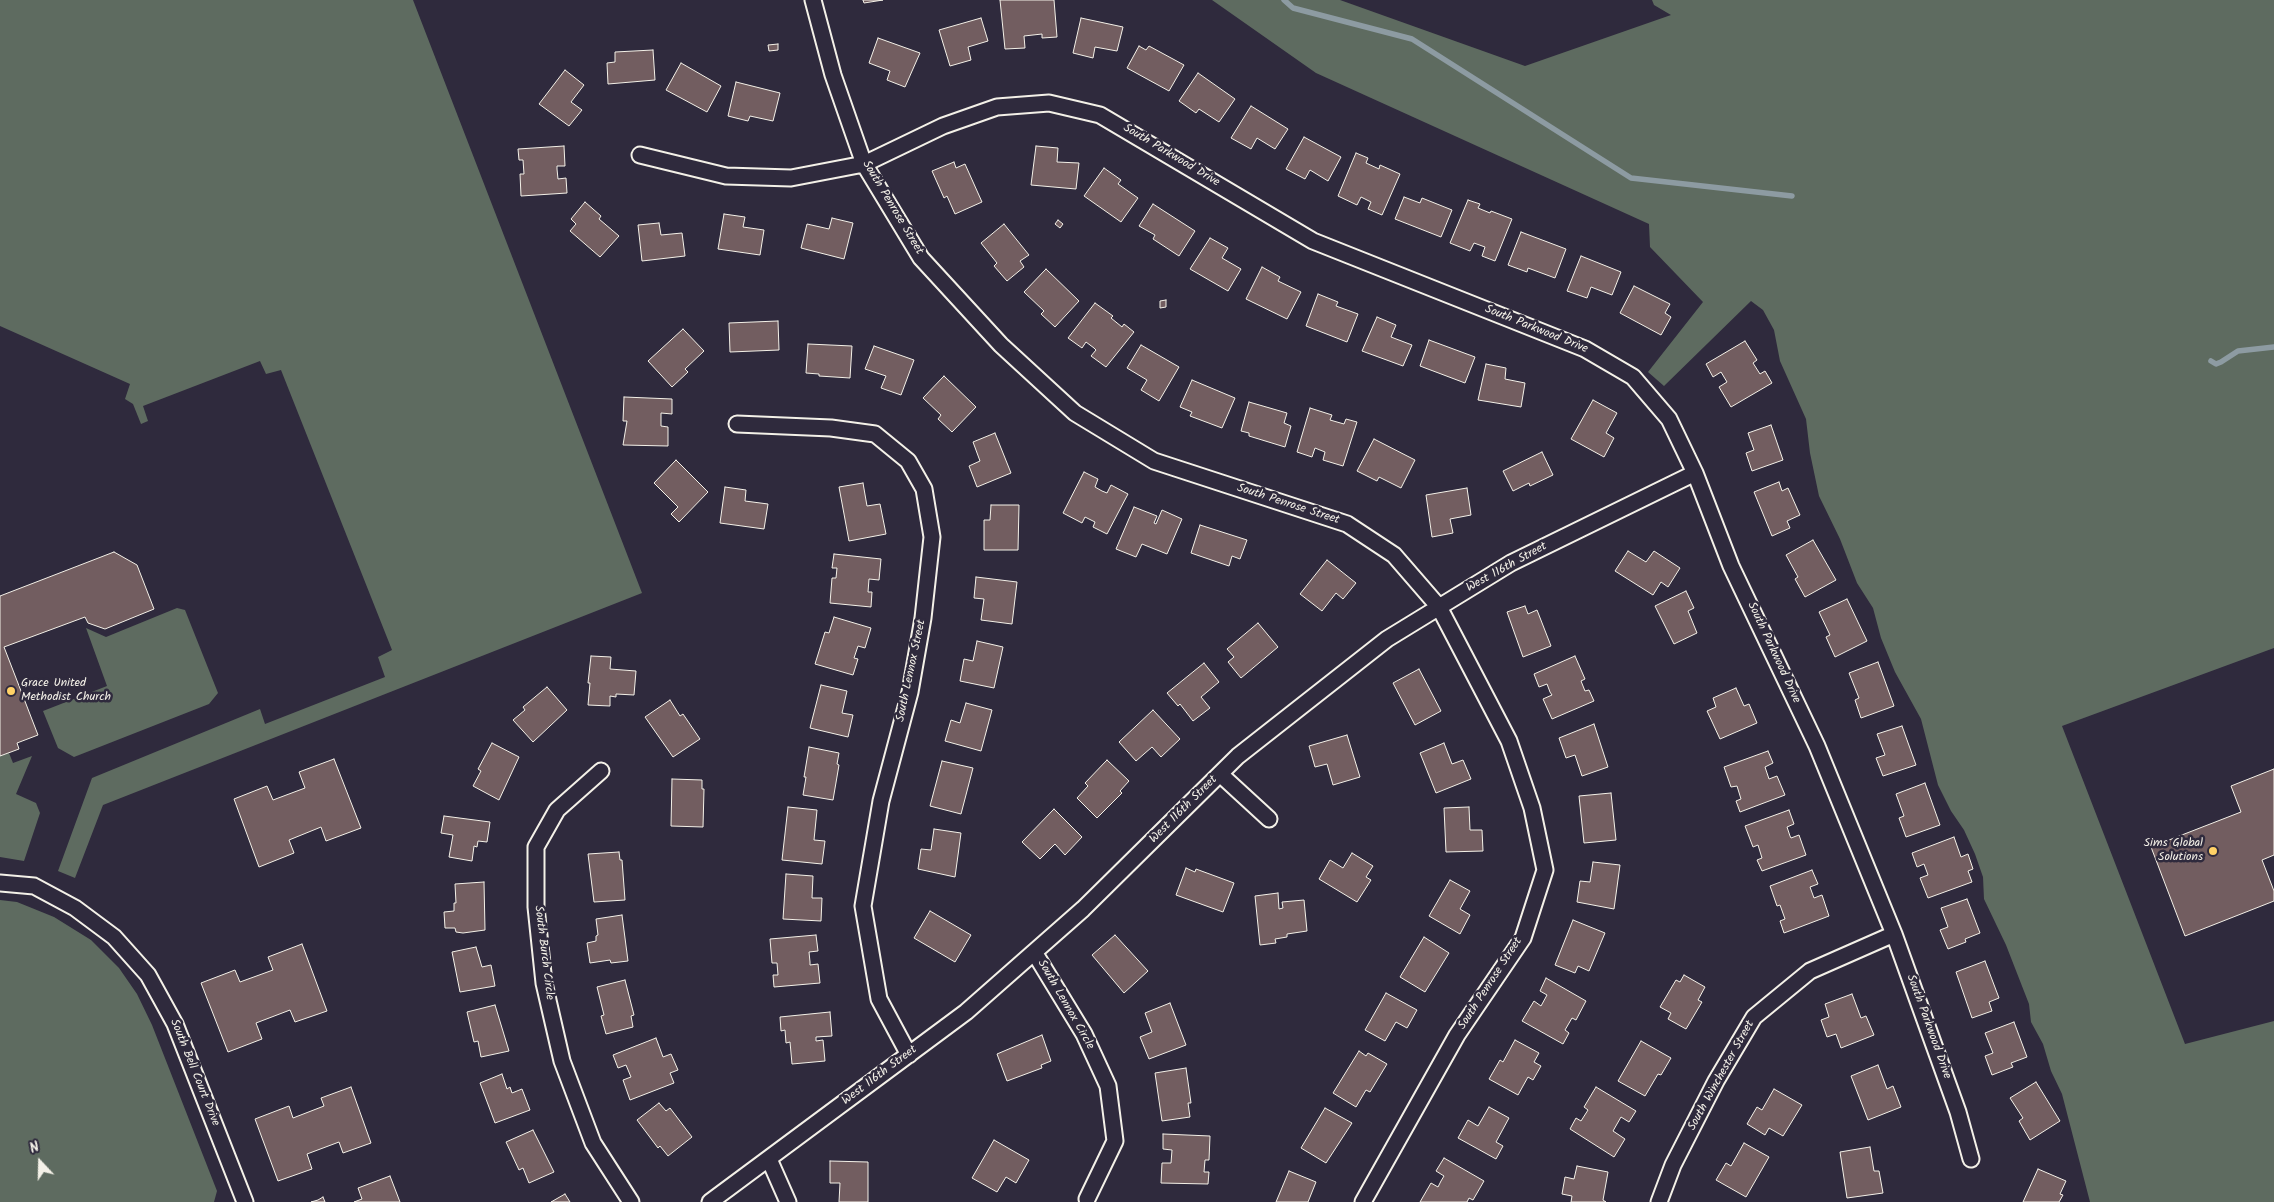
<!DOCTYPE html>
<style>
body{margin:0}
#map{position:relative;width:2274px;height:1202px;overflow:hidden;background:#2f2a3d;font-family:Kalam,sans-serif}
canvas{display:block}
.north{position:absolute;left:15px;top:1137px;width:50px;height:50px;-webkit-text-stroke:4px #2f2a3d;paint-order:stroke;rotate:339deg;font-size:14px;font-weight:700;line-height:20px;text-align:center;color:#f4f1e8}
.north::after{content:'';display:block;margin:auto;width:18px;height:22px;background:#f4f1e8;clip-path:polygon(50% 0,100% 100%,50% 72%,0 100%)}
</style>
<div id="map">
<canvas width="2274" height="1202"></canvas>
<div class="north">N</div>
</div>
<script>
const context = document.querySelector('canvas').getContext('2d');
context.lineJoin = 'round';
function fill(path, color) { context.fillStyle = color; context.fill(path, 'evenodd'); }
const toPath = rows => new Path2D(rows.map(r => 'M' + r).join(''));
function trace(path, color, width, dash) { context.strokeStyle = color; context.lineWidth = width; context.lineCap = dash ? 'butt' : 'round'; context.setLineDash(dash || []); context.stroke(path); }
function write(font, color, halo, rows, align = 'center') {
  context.font = font + ' Kalam,sans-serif'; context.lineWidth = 5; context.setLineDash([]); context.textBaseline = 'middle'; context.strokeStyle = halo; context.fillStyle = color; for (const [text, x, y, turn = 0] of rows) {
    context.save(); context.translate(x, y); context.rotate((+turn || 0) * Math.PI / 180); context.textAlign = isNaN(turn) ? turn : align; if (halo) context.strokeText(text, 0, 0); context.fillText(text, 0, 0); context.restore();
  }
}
fill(toPath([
 [0,0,413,0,642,593,103,805,75,878,58,871,92,778,260,709,265,724,385,677,378,657,392,650,281,370,266,374,260,361,143,406,148,421,141,424,133,404,125,399,130,384,0,326],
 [1212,0,1340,0,1525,66,1671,15,1654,5,1652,0,2274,0,2274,648,2062,726,2185,1044,2274,1021,2274,1202,2090,1202,2062,1094,2051,1071,2043,1044,2031,1022,2029,1004,2006,945,1984,899,1983,877,1975,854,1964,830,1951,811,1938,785,1921,719,1895,672,1881,638,1873,608,1857,583,1840,539,1819,496,1810,453,1806,419,1780,361,1774,330,1763,310,1751,301,1664,386,1648,372,1703,302,1650,247,1649,224,1316,73],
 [177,608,185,610,218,693,209,704,74,757,58,748,43,711,107,686,86,628,106,637],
 [9,753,13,763,32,756,16,794,36,803,40,813,24,861,0,857,0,756],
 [0,900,17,902,54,917,91,940,119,968,137,994,152,1025,217,1191,214,1202,0,1202]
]), '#5e6b60');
trace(toPath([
 [1284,0,1293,8,1412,39,1631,178,1792,196],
 [2211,361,2216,364,2221,362,2238,351,2274,347]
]), '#8d9ba2', 5.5);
const building = toPath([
 [863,0,883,0,864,3,863,0],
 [1000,0,1054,0,1057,37,1042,38,1042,34,1024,36,1025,48,1005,49,1000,0],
 [981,18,988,41,968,47,971,60,950,66,939,30,981,18],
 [1081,18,1123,27,1117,51,1095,47,1093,58,1073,53,1081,18],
 [878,38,920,53,905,87,887,80,890,71,869,63,878,38],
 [778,44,778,50,769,51,768,45,778,44],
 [1139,46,1146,50,1149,46,1184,65,1169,91,1127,68,1139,46],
 [653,50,655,80,608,84,607,63,615,62,615,52,653,50],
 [681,63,721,86,707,112,666,90,681,63],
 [565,70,584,85,571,102,582,110,569,126,539,104,565,70],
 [1198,73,1235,99,1219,122,1199,109,1196,113,1179,101,1198,73],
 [736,82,780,93,773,121,750,116,748,121,728,116,736,82],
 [1251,106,1288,129,1275,149,1257,138,1251,149,1231,138,1251,106],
 [1304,137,1341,157,1328,181,1310,170,1305,179,1286,169,1304,137],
 [564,146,565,166,557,166,557,169,558,179,566,178,567,193,521,196,520,174,524,174,523,160,519,160,518,149,564,146],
 [1036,146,1058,148,1057,162,1079,163,1076,189,1031,185,1036,146],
 [1356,153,1368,158,1366,163,1379,169,1380,165,1400,174,1382,215,1368,209,1371,202,1361,197,1357,205,1338,196,1356,153],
 [954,162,956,168,965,164,982,202,955,214,947,196,944,198,932,171,954,162],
 [1104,168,1121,180,1118,184,1138,198,1121,222,1084,196,1104,168],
 [1404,197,1420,203,1422,198,1452,210,1441,237,1395,219,1404,197],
 [1468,200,1480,204,1478,208,1490,213,1491,211,1512,219,1495,261,1482,256,1485,247,1474,243,1470,251,1450,243,1468,200],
 [585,202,601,216,599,219,619,236,600,257,570,231,576,224,571,219,585,202],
 [1153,204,1195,231,1179,256,1153,239,1155,235,1139,226,1153,204],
 [724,214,745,217,743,227,764,230,760,255,718,249,724,214],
 [832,218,853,223,844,259,801,248,807,224,829,229,832,218],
 [1058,220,1063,224,1060,228,1055,224,1058,220],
 [659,223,661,235,682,233,685,256,642,261,638,225,659,223],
 [1004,224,1029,255,1020,261,1024,267,1007,281,994,266,997,263,981,243,1004,224],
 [1521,232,1566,249,1555,278,1528,268,1527,272,1508,265,1521,232],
 [1210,238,1228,248,1222,258,1241,269,1228,291,1190,269,1210,238],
 [1581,256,1621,272,1612,295,1591,287,1587,298,1567,291,1581,256],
 [1262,267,1280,277,1278,281,1301,292,1287,319,1246,299,1262,267],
 [1046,269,1079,301,1055,327,1041,314,1044,311,1024,292,1046,269],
 [1634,286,1670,304,1665,313,1671,317,1661,335,1620,313,1634,286],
 [1318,294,1338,302,1336,306,1358,314,1347,342,1306,326,1318,294],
 [1166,300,1166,307,1160,308,1160,301,1166,300],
 [1095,303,1113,316,1111,318,1122,327,1124,324,1134,332,1106,367,1091,356,1096,350,1094,348,1086,342,1082,348,1068,338,1095,303],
 [1377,317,1396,325,1391,337,1412,345,1403,366,1362,351,1377,317],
 [778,321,779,350,730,352,729,323,778,321],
 [683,329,704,351,685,369,688,372,672,387,648,361,683,329],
 [1429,340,1475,357,1465,383,1420,366,1429,340],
 [1745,341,1757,360,1753,363,1760,374,1765,371,1772,383,1731,407,1719,387,1727,382,1721,372,1713,377,1706,364,1745,341],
 [808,344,852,346,850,378,819,376,819,374,806,373,808,344],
 [1141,345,1179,367,1159,401,1141,390,1147,380,1127,368,1141,345],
 [874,346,914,360,901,395,881,388,886,376,865,369,874,346],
 [1486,364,1506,368,1505,379,1525,383,1521,407,1478,400,1486,364],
 [944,376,976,407,952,432,938,419,941,415,923,398,944,376],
 [1192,380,1235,398,1222,428,1190,416,1192,412,1180,407,1192,380],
 [624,397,672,399,672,414,661,413,661,426,668,427,668,446,623,445,627,421,623,421,624,397],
 [1593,400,1617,413,1606,433,1614,438,1604,457,1571,439,1593,400],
 [1249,402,1287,413,1284,423,1291,426,1285,447,1249,436,1249,433,1241,431,1249,402],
 [1310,408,1332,415,1330,420,1344,424,1346,419,1357,422,1343,466,1323,460,1325,452,1315,448,1312,457,1297,452,1310,408],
 [1771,425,1783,460,1752,471,1746,453,1754,450,1748,433,1771,425],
 [995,433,1011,473,977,487,969,466,980,461,973,442,995,433],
 [1374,439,1415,460,1401,488,1379,477,1377,481,1357,471,1374,439],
 [1542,452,1553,475,1530,486,1529,483,1513,491,1503,471,1542,452],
 [676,460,708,492,679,522,671,514,678,507,654,483,676,460],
 [1084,472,1098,479,1095,487,1102,491,1107,493,1111,485,1128,494,1107,534,1093,527,1095,522,1085,517,1082,523,1063,513,1084,472],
 [1779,482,1782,491,1788,488,1800,515,1787,521,1790,528,1772,536,1754,492,1779,482],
 [863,483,867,506,880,504,886,534,849,541,839,487,863,483],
 [725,487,746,490,745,501,768,504,764,529,720,523,725,487],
 [1467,488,1471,515,1450,519,1453,533,1432,537,1426,495,1467,488],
 [991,505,1019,505,1018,550,984,550,984,520,990,520,991,505],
 [1134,507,1157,516,1154,523,1156,524,1162,510,1182,519,1167,554,1142,544,1136,557,1116,549,1134,507],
 [1200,525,1247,540,1240,559,1232,556,1229,566,1191,553,1200,525],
 [1813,540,1836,580,1805,597,1795,579,1798,577,1786,555,1813,540],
 [1628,551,1646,562,1654,551,1680,568,1668,587,1661,582,1653,595,1615,571,1628,551],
 [114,552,137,565,154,609,105,629,88,623,85,617,4,647,38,735,17,743,19,749,0,756,0,596,114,552],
 [834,554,881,559,879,580,869,579,868,592,872,592,871,607,830,603,832,578,836,578,837,568,832,568,834,554],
 [1327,560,1356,583,1343,599,1336,593,1322,611,1300,594,1327,560],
 [976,577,1017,582,1012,624,981,620,984,599,974,598,976,577],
 [1686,591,1694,608,1688,611,1697,633,1674,644,1655,606,1686,591],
 [1847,599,1867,641,1835,657,1826,637,1830,635,1819,612,1847,599],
 [1525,606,1528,614,1537,610,1551,646,1523,657,1507,612,1525,606],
 [834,617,871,628,865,648,858,646,854,658,858,659,853,675,815,664,825,632,829,633,834,617],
 [1258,623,1278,647,1241,678,1228,662,1234,657,1227,649,1258,623],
 [977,641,1003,647,994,688,960,681,964,659,973,661,977,641],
 [591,656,611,657,610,669,636,671,634,695,616,694,616,697,610,696,610,706,588,705,590,683,588,683,591,656],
 [1575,656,1585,679,1581,681,1585,691,1589,690,1594,701,1552,719,1543,699,1552,695,1550,692,1547,684,1539,687,1534,674,1575,656],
 [1878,662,1894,706,1861,718,1855,700,1859,698,1849,673,1878,662],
 [1204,663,1219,682,1201,697,1210,708,1193,721,1180,704,1178,706,1167,693,1204,663],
 [1419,669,1441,711,1415,725,1393,683,1419,669],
 [821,685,847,691,842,713,853,715,848,737,810,728,821,685],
 [547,687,567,710,533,742,513,720,525,710,523,707,547,687],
 [1736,688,1744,706,1749,704,1757,723,1720,739,1707,711,1716,707,1713,698,1736,688],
 [670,700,680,716,683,714,700,739,673,757,645,717,670,700],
 [966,703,992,710,981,751,945,741,951,720,960,723,966,703],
 [1153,710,1180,739,1161,757,1152,747,1136,761,1119,742,1153,710],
 [1594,724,1608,767,1582,776,1575,755,1566,758,1559,738,1594,724],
 [1902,726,1916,765,1883,776,1876,758,1885,755,1877,734,1902,726],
 [1347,735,1360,777,1333,785,1327,764,1315,767,1309,746,1347,735],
 [492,743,519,757,499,800,473,786,481,771,478,769,492,743],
 [1444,743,1452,764,1463,760,1471,779,1436,793,1420,753,1444,743],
 [809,747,839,753,837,764,839,765,833,800,803,795,806,777,804,777,809,747],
 [1768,751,1773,763,1765,767,1769,779,1777,776,1785,795,1740,812,1736,801,1741,799,1737,786,1731,787,1724,767,1768,751],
 [334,759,361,828,326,841,321,827,289,840,294,853,259,867,234,799,267,786,273,800,305,788,299,772,334,759],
 [1107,760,1129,781,1120,791,1122,793,1097,818,1077,798,1088,786,1085,783,1107,760],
 [942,761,973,768,961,814,930,806,942,761],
 [2274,769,2274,855,2262,860,2274,891,2274,901,2185,936,2151,847,2241,812,2231,786,2274,769],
 [672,779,702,780,702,789,704,789,703,827,671,826,672,779],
 [1925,783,1940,825,1906,837,1899,818,1904,816,1896,794,1925,783],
 [1611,793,1616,840,1584,843,1579,796,1611,793],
 [788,807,817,810,814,840,825,841,822,864,782,860,788,807],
 [1469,807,1470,830,1482,830,1483,851,1446,852,1444,808,1469,807],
 [1054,809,1082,837,1065,855,1055,844,1040,859,1022,842,1054,809],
 [1789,810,1794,824,1787,827,1790,836,1791,838,1799,835,1806,855,1762,871,1757,860,1762,858,1758,845,1753,847,1745,826,1789,810],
 [444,816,490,822,487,842,478,841,477,847,474,846,472,861,449,857,453,835,441,833,444,816],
 [934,829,961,833,955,877,918,869,921,849,931,850,934,829],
 [1954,837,1961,857,1968,854,1973,869,1968,871,1972,882,1928,898,1920,878,1928,875,1924,864,1917,867,1912,853,1954,837],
 [619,852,620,860,622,860,625,900,594,902,588,854,619,852],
 [1352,853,1373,866,1366,877,1371,880,1357,902,1319,879,1330,860,1343,868,1352,853],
 [1593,862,1620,865,1614,909,1577,902,1580,881,1590,882,1593,862],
 [1186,868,1195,872,1196,869,1234,883,1223,912,1176,895,1186,868],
 [1812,870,1818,884,1810,887,1814,898,1822,895,1829,916,1784,933,1780,921,1785,919,1780,905,1777,906,1770,886,1812,870],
 [786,874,813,876,812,898,822,898,821,921,783,919,786,874],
 [1450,880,1470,891,1460,909,1470,915,1460,934,1429,916,1450,880],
 [484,882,485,930,463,933,456,932,455,928,445,928,444,912,454,911,454,903,456,903,455,884,484,882],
 [1278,893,1279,909,1283,908,1282,902,1304,900,1307,931,1287,934,1287,937,1275,939,1276,943,1260,945,1255,896,1278,893],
 [1967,899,1980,933,1965,939,1966,942,1948,949,1940,930,1948,927,1941,908,1967,899],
 [930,911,971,935,955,962,914,938,930,911],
 [622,915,628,961,611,963,610,960,590,963,587,943,596,941,596,936,598,935,596,919,622,915],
 [1573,920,1605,933,1589,971,1578,966,1575,973,1555,965,1573,920],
 [816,935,818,951,809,952,810,962,810,965,818,964,820,983,774,987,773,975,778,975,777,963,772,963,770,939,816,935],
 [1115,935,1148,971,1124,993,1092,955,1115,935],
 [1424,937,1449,953,1425,992,1400,977,1424,937],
 [302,944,327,1011,295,1022,290,1010,256,1023,262,1039,228,1052,201,983,235,970,240,982,273,970,268,957,302,944],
 [476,947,482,967,491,965,495,986,460,992,452,952,476,947],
 [1985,961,1999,998,1989,1002,1992,1011,1972,1018,1956,972,1985,961],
 [1684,975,1705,987,1698,1000,1702,1002,1686,1029,1668,1019,1671,1013,1660,1007,1676,980,1680,982,1684,975],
 [1546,978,1586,1001,1576,1020,1572,1018,1565,1030,1569,1033,1563,1044,1522,1021,1534,1001,1541,1006,1547,995,1540,991,1546,978],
 [625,980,634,1015,631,1016,633,1027,606,1034,601,1016,604,1015,597,987,625,980],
 [1386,993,1417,1010,1407,1028,1396,1022,1385,1041,1365,1030,1386,993],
 [1852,994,1861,1018,1866,1016,1874,1035,1841,1048,1836,1034,1827,1037,1821,1020,1829,1017,1825,1004,1852,994],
 [1170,1003,1186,1045,1149,1059,1140,1037,1152,1032,1145,1013,1170,1003],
 [495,1005,509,1051,481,1057,478,1041,474,1042,467,1012,495,1005],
 [830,1012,832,1036,816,1037,816,1041,823,1040,825,1061,792,1064,790,1042,786,1043,785,1030,781,1031,780,1017,830,1012],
 [2014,1022,2027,1057,2011,1063,2013,1067,1992,1075,1985,1056,1993,1053,1985,1033,2014,1022],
 [1042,1035,1051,1061,1041,1065,1042,1068,1007,1081,997,1054,1042,1035],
 [656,1038,663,1057,671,1054,678,1070,670,1073,674,1083,630,1100,623,1080,631,1077,626,1065,618,1068,613,1055,656,1038],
 [1515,1040,1539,1053,1534,1062,1541,1066,1533,1080,1528,1077,1518,1095,1489,1079,1500,1060,1503,1062,1515,1040],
 [1641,1041,1671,1058,1661,1075,1658,1074,1645,1096,1618,1081,1641,1041],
 [1359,1051,1366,1056,1368,1053,1387,1064,1370,1092,1366,1090,1356,1107,1333,1093,1359,1051],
 [1878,1065,1887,1089,1893,1086,1901,1107,1868,1120,1851,1076,1878,1065],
 [1186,1068,1191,1103,1188,1103,1190,1117,1162,1121,1155,1073,1186,1068],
 [502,1074,507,1089,510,1087,512,1093,522,1089,530,1110,495,1123,480,1083,502,1074],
 [2036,1082,2060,1121,2030,1140,2019,1121,2023,1118,2010,1098,2036,1082],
 [351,1087,371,1143,343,1153,339,1142,307,1154,312,1169,278,1181,255,1119,289,1106,293,1118,324,1106,321,1098,351,1087],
 [1596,1087,1636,1111,1629,1122,1621,1117,1613,1131,1625,1139,1614,1157,1570,1129,1576,1118,1581,1121,1588,1110,1584,1107,1596,1087],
 [1774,1089,1802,1105,1783,1136,1769,1128,1765,1135,1747,1124,1757,1107,1762,1110,1774,1089],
 [659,1103,666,1111,670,1108,692,1137,668,1156,660,1146,658,1148,637,1120,659,1103],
 [1489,1107,1509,1118,1496,1142,1503,1146,1496,1159,1458,1138,1468,1120,1478,1126,1489,1107],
 [1325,1108,1352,1123,1326,1163,1301,1148,1325,1108],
 [533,1130,554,1172,529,1183,523,1168,519,1170,506,1142,533,1130],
 [1163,1134,1210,1136,1209,1160,1205,1160,1204,1172,1209,1172,1208,1184,1161,1183,1162,1163,1171,1163,1172,1150,1163,1149,1163,1134],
 [994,1140,1029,1160,1016,1183,1006,1177,997,1192,972,1178,994,1140],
 [1744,1143,1769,1157,1746,1197,1716,1180,1726,1163,1731,1166,1744,1143],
 [1870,1147,1874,1171,1879,1171,1883,1193,1847,1198,1840,1152,1870,1147],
 [1444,1158,1484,1181,1473,1200,1469,1198,1467,1202,1420,1202,1431,1183,1438,1187,1441,1181,1444,1176,1436,1171,1444,1158],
 [830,1161,868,1162,868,1202,839,1202,840,1183,830,1183,830,1161],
 [1577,1166,1608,1172,1603,1200,1606,1202,1571,1202,1572,1196,1562,1194,1565,1177,1574,1179,1577,1166],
 [2038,1169,2066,1181,2060,1194,2063,1195,2059,1202,2023,1202,2038,1169],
 [1289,1171,1316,1182,1308,1202,1276,1202,1289,1171],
 [390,1176,400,1202,354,1202,362,1199,358,1188,390,1176],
 [565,1194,570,1202,551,1202,565,1194],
 [323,1197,325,1202,311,1202,318,1200,323,1197]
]);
fill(building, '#725d60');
trace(building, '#f4f1e8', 1);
const street = toPath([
 [813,0,833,75,864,164,921,258,1001,345,1075,413,1154,461,1347,524,1394,555,1439,607,1509,741,1532,808,1545,870,1523,938,1457,1035,1363,1202],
 [640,155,726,176,791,178,864,164,943,126,997,107,1049,103,1100,115,1313,241,1585,349,1633,377,1669,419,1695,473,1731,566,1817,746,1894,934,1958,1112,1971,1159],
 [737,424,831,428,875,434,908,461,924,489,932,537,923,618,910,692,881,801,863,906,879,999,909,1055],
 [601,771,557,810,536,847,536,907,544,983,562,1061,593,1143,631,1202],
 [1220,774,1269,819],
 [0,883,34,886,75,908,114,937,148,975,175,1024,245,1202],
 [1034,952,1084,1034,1108,1086,1115,1141,1087,1199],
 [769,1159,788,1202],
 [710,1202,966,1012,1083,909,1238,756,1387,639,1511,563,1695,473],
 [1659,1202,1673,1165,1716,1081,1754,1017,1810,971,1894,934]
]);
trace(street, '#f4f1e8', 19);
trace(street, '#2f2a3d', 15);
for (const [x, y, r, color] of [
 [11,691,5,"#ffd166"],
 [2213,851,5,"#ffd166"]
]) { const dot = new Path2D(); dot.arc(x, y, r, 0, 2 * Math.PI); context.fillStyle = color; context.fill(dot); trace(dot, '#2f2a3d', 2); }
write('12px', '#f4f1e8', '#2f2a3d', [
 ["South Parkwood Drive",1171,156,31],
 ["South Penrose Street",892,208,59],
 ["South Parkwood Drive",1536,330,22],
 ["South Penrose Street",1288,505,18],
 ["West 116th Street",1507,568,-29],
 ["South Parkwood Drive",1773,653,65],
 ["South Lennox Street",912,671,-78],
 ["West 116th Street",1184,810,-45],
 ["South Burch Circle",543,953,83],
 ["South Penrose Street",1491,984,-57],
 ["South Lennox Circle",1065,1005,60],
 ["South Parkwood Drive",1928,1027,70],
 ["South Bell Court Drive",194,1073,68],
 ["West 116th Street",880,1076,-37],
 ["South Winchester Street",1722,1076,-61]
]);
write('12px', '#f4f1e8', '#2f2a3d', [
 ["Grace United",21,684],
 ["Methodist Church",21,698],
 ["Sims Global",2203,844,"right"],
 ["Solutions",2203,858,"right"]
], 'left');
</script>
